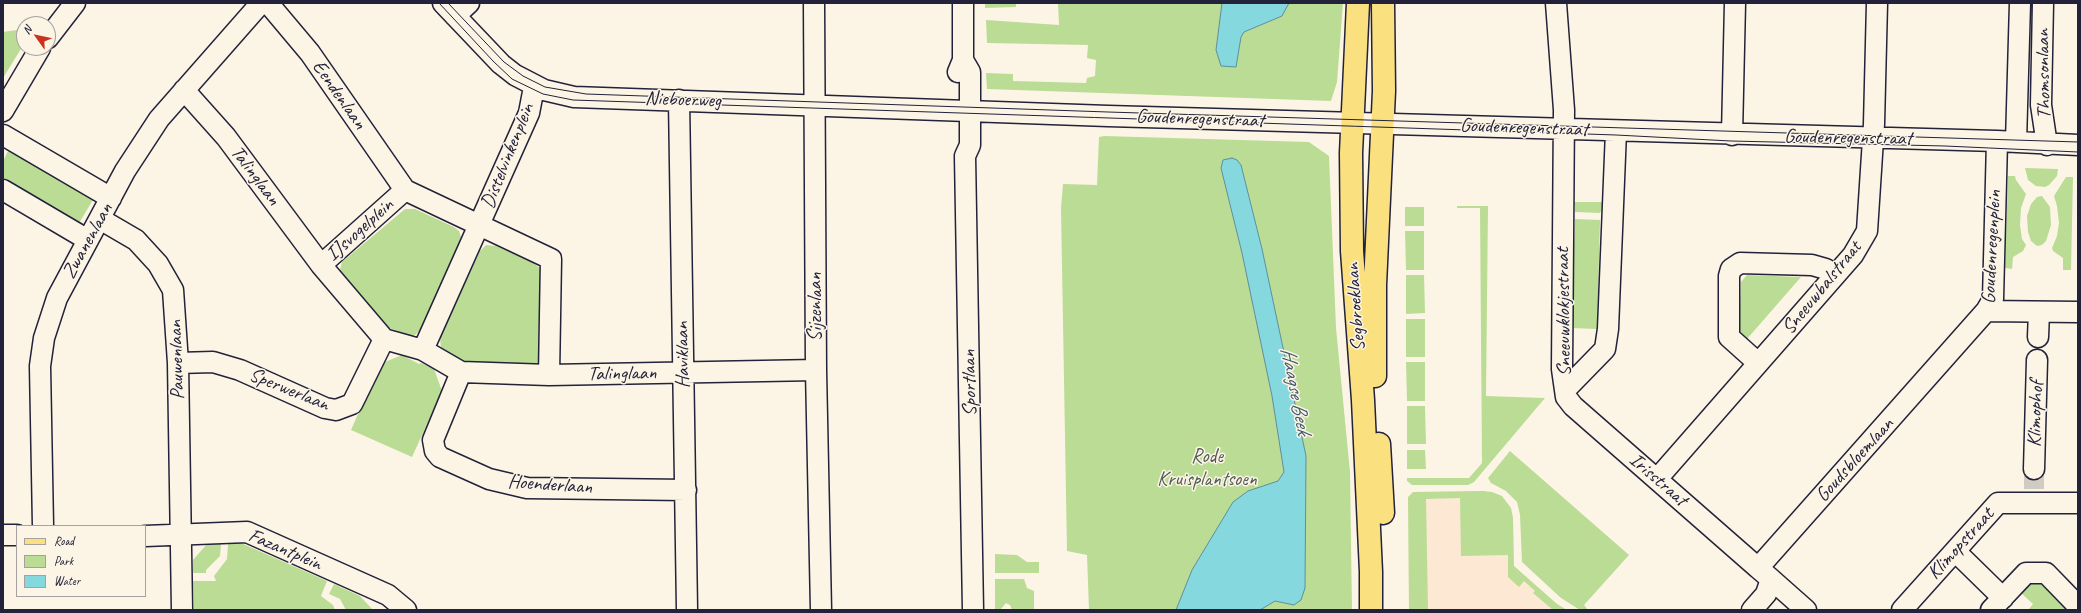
<!DOCTYPE html>
<style>
body{margin:0}
#map{position:relative;width:2081px;height:613px;overflow:hidden;background:#fcf5e5;font-family:Caveat,sans-serif}
canvas{display:block}
.frame{position:absolute;inset:0;border:4px solid #22223b;pointer-events:none}
.legend{position:absolute;left:16px;top:525px;width:130px;height:72px;box-sizing:border-box;background:#fcf5e5;border:1px solid #a5a1a1;margin:0;padding:5px 7px;list-style:none;font-size:12px;color:#22223b}
.legend li{display:flex;align-items:center;gap:8px;height:20px}
.legend b{width:20px;border:1px solid #a5a1a1}
.north{position:absolute;left:16px;top:16px;width:40px;height:40px;box-sizing:border-box;background:#fcf5e5;border:1px solid #a5a1a1;border-radius:50%;rotate:303deg;font-size:11px;font-weight:700;line-height:16px;text-align:center;color:#22223b}
.north::after{content:'';display:block;margin:auto;width:14px;height:18px;background:#c8321e;clip-path:polygon(50% 0,100% 100%,50% 72%,0 100%)}
</style>
<div id="map">
<canvas width="2081" height="613"></canvas>
<div class="frame"></div>
<ul class="legend">
<li><b style="height:5px;background:#fbe080"></b>Road</li>
<li><b style="height:11px;background:#bbdc95"></b>Park</li>
<li><b style="height:11px;background:#86d8df"></b>Water</li>
</ul>
<div class="north">N</div>
</div>
<script>
const context = document.querySelector('canvas').getContext('2d');
context.lineJoin = 'round';
function fill(path, color) { context.fillStyle = color; context.fill(path, 'evenodd'); }
const toPath = rows => new Path2D(rows.map(r => 'M' + r).join(''));
function trace(path, color, width, dash) { context.strokeStyle = color; context.lineWidth = width; context.lineCap = dash ? 'butt' : 'round'; context.setLineDash(dash || []); context.stroke(path); }
function write(font, color, halo, rows, align = 'center') {
  context.font = font + ' Caveat,sans-serif'; context.lineWidth = 3; context.setLineDash([]); context.textBaseline = 'middle'; context.strokeStyle = halo; context.fillStyle = color; for (const [text, x, y, turn = 0] of rows) {
    context.save(); context.translate(x, y); context.rotate((+turn || 0) * Math.PI / 180); context.textAlign = isNaN(turn) ? turn : align; if (halo) context.strokeText(text, 0, 0); context.fillText(text, 0, 0); context.restore();
  }
}
fill(toPath([
 [1483,491,1492,492,1502,496,1511,508,1513,518,1514,566,1557,604,1567,610,1409,610,1408,497,1413,492]
]), '#fce8d3');
fill(toPath([
 [985,3,1016,3,1016,7,985,8],
 [1058,3,1343,3,1337,82,1331,101,987,89,986,73,1013,74,1013,81,1086,83,1087,78,1095,76,1096,60,1087,58,1088,45,987,43,986,20,1059,25],
 [17,30,24,31,24,44,3,78,3,32],
 [1104,136,1309,142,1329,156,1336,328,1350,472,1352,610,1089,610,1087,555,1067,551,1061,209,1063,184,1097,185,1099,137],
 [9,149,94,198,78,225,3,183,3,161],
 [2025,168,2058,169,2057,176,2049,185,2045,187,2036,186,2028,180],
 [2008,176,2015,176,2016,180,2026,194,2021,208,2020,225,2022,239,2026,245,2023,251,2013,257,2012,269,2005,268],
 [2066,177,2073,177,2071,270,2063,270,2063,258,2053,251,2052,248,2057,236,2059,223,2057,206,2054,196],
 [2042,196,2050,207,2051,225,2046,241,2042,245,2037,246,2031,241,2028,232,2027,216,2031,204,2037,197],
 [1572,202,1602,202,1602,209,1600,213,1575,212,1575,206,1572,206],
 [1457,206,1488,206,1486,396,1545,398,1474,482,1468,485,1412,485,1407,481,1407,478,1469,478,1482,463,1480,208,1457,208],
 [1405,207,1424,207,1424,226,1405,226],
 [405,209,415,209,454,227,459,231,461,237,460,243,421,329,415,335,411,336,379,324,339,274,342,262],
 [1575,219,1600,220,1597,329,1571,328],
 [1405,231,1424,231,1424,270,1406,270],
 [486,245,496,246,533,263,540,268,542,274,541,360,537,363,533,364,472,365,447,354,441,348,440,338,480,251],
 [1406,275,1424,275,1425,313,1406,314],
 [1747,275,1801,277,1747,339,1739,333,1741,282],
 [1406,319,1425,319,1425,357,1406,357],
 [402,355,419,364,421,363,434,369,442,391,412,457,351,430,380,364],
 [1406,362,1425,362,1425,401,1407,401],
 [1407,406,1425,406,1426,444,1407,444],
 [1407,450,1425,450,1426,469,1407,469],
 [1510,451,1629,555,1584,605,1588,610,1580,610,1561,598,1522,562,1520,515,1517,502,1506,491,1491,483,1488,478],
 [1483,491,1492,492,1502,496,1511,508,1513,518,1514,566,1557,604,1567,610,1553,610,1533,593,1535,591,1524,581,1519,587,1508,577,1508,555,1461,556,1460,498,1426,499,1428,610,1409,610,1408,497,1413,492],
 [241,543,327,581,321,596,333,605,335,610,194,610,193,581,216,581,214,576,227,559,228,544],
 [207,544,221,544,220,556,206,570,206,573,193,573,193,560],
 [995,554,1017,555,1027,562,1039,562,1039,573,995,573],
 [995,579,1024,579,1027,588,1034,591,1034,610,1012,610,1010,605,1006,603,1000,610,995,610],
 [2030,582,2041,583,2069,610,2028,610,2033,604,2020,592],
 [334,584,360,596,373,610,346,610,340,599,329,594]
]), '#bbdc95');
const water = toPath([
 [1222,3,1289,3,1282,16,1244,32,1241,37,1236,67,1221,66,1216,50,1222,3],
 [1232,158,1237,160,1241,165,1262,249,1306,456,1305,588,1301,600,1294,605,1275,601,1260,610,1176,610,1192,570,1233,502,1248,491,1278,481,1284,472,1272,396,1242,253,1221,168,1223,160,1232,158]
]);
fill(water, '#86d8df');
trace(water, '#5e8f9d', 1);
trace(toPath([
 [2034,489,2034,469]
]), '#d0cbc3', 20, [20, 10]);
const minor = toPath([
 [268,3,310,53,405,190],
 [443,3,501,64,515,75,544,90,574,97,1108,116,1997,141,2078,145],
 [814,3,816,370,821,610],
 [1556,3,1564,110,1562,369,1566,397,1573,406,1758,568],
 [2043,3,2041,105,2047,145],
 [455,16,469,3],
 [48,38,75,3],
 [963,60,970,72,970,145,965,156,973,610],
 [958,72,963,60,963,3],
 [184,90,226,137,321,265],
 [679,100,687,610],
 [3,111,40,48],
 [3,135,111,198],
 [1732,135,1735,3],
 [2016,142,2020,3],
 [3,190,88,240],
 [405,190,551,259,549,375,461,372,423,350,384,339,321,265,405,190],
 [100,219,136,240,158,264,173,290,178,363,182,610],
 [1986,311,2078,312],
 [2038,337,2039,312],
 [423,350,529,113,534,87],
 [178,363,213,362,240,370,325,408,336,410,352,404,384,339],
 [1758,363,1729,337,1729,276,1731,269,1740,263,1812,265,1826,269,1833,276],
 [461,372,433,440,435,451,440,457,489,479,527,488,686,490],
 [549,375,816,370],
 [1566,389,1605,349,1608,329,1616,131],
 [2034,469,2037,360],
 [1657,479,1853,255,1867,231,1874,124,1877,3],
 [43,526,40,366,44,338,57,298,125,171,159,119,261,3],
 [3,535,17,535],
 [145,536,247,532,388,595,406,610],
 [1955,551,2003,598],
 [1771,579,1806,610],
 [1752,610,1766,594,1771,579,1758,568,1986,311,1993,299,1997,141],
 [1902,610,1998,503,2078,503],
 [1991,610,2026,573,2046,573,2078,606]
]);
const major = toPath([
 [1358,3,1351,153,1352,251,1363,400,1371,572,1371,610],
 [1375,376,1375,285,1384,91,1383,3],
 [1379,444,1383,513]
]);
trace(minor, '#22223b', 23);
trace(major, '#22223b', 25);
trace(minor, '#fcf5e5', 20);
trace(major, '#fbe080', 22);
trace(toPath([
 [439,3,493,61,512,79,543,94,573,100,1616,135,1731,141,1945,146,2078,152],
 [448,3,504,62,523,76,545,87,586,94,1108,112,2078,142]
]), '#22223b', 1);
write('20px', '#22223b', '#fcf5e5', [
 ["Thomsonlaan",2044,74,-91],
 ["Eendenlaan",339,95,55],
 ["Nieboerweg",683,100,2],
 ["Goudenregenstraat",1200,119,2],
 ["Goudenregenstraat",1524,128,2],
 ["Goudenregenstraat",1848,138,1],
 ["Distelvinkenplein",508,156,-68],
 ["Talinglaan",255,176,53],
 ["IJsvogelplein",360,230,-42],
 ["Zwanenlaan",88,241,-61],
 ["Goudenregenplein",1992,247,-87],
 ["Sneeuwbalstraat",1822,288,-51],
 ["Sijzenlaan",816,307,-90],
 ["Segbroeklaan",1356,307,-94],
 ["Sneeuwklokjestraat",1564,312,-91],
 ["Haviklaan",683,355,-91],
 ["Pauwenlaan",177,360,-92],
 ["Talinglaan",622,374,-1],
 ["Sportlaan",970,383,-91],
 ["Sperwerlaan",289,390,22],
 ["Klimophof",2036,414,-88],
 ["Goudsbloemlaan",1855,460,-48],
 ["Irisstraat",1658,480,41],
 ["Hoenderlaan",550,485,4],
 ["Klimopstraat",1961,544,-48],
 ["Fazantplein",285,550,23]
]);
write('20px', '#505a56', '#fcf5e5', [
 ["Rode",1207,457],
 ["Kruisplantsoen",1207,480]
]);
write('italic 21px', '#40596c', '#fcf5e5', [
 ["Haagse Beek",1295,391,79]
]);
</script>
